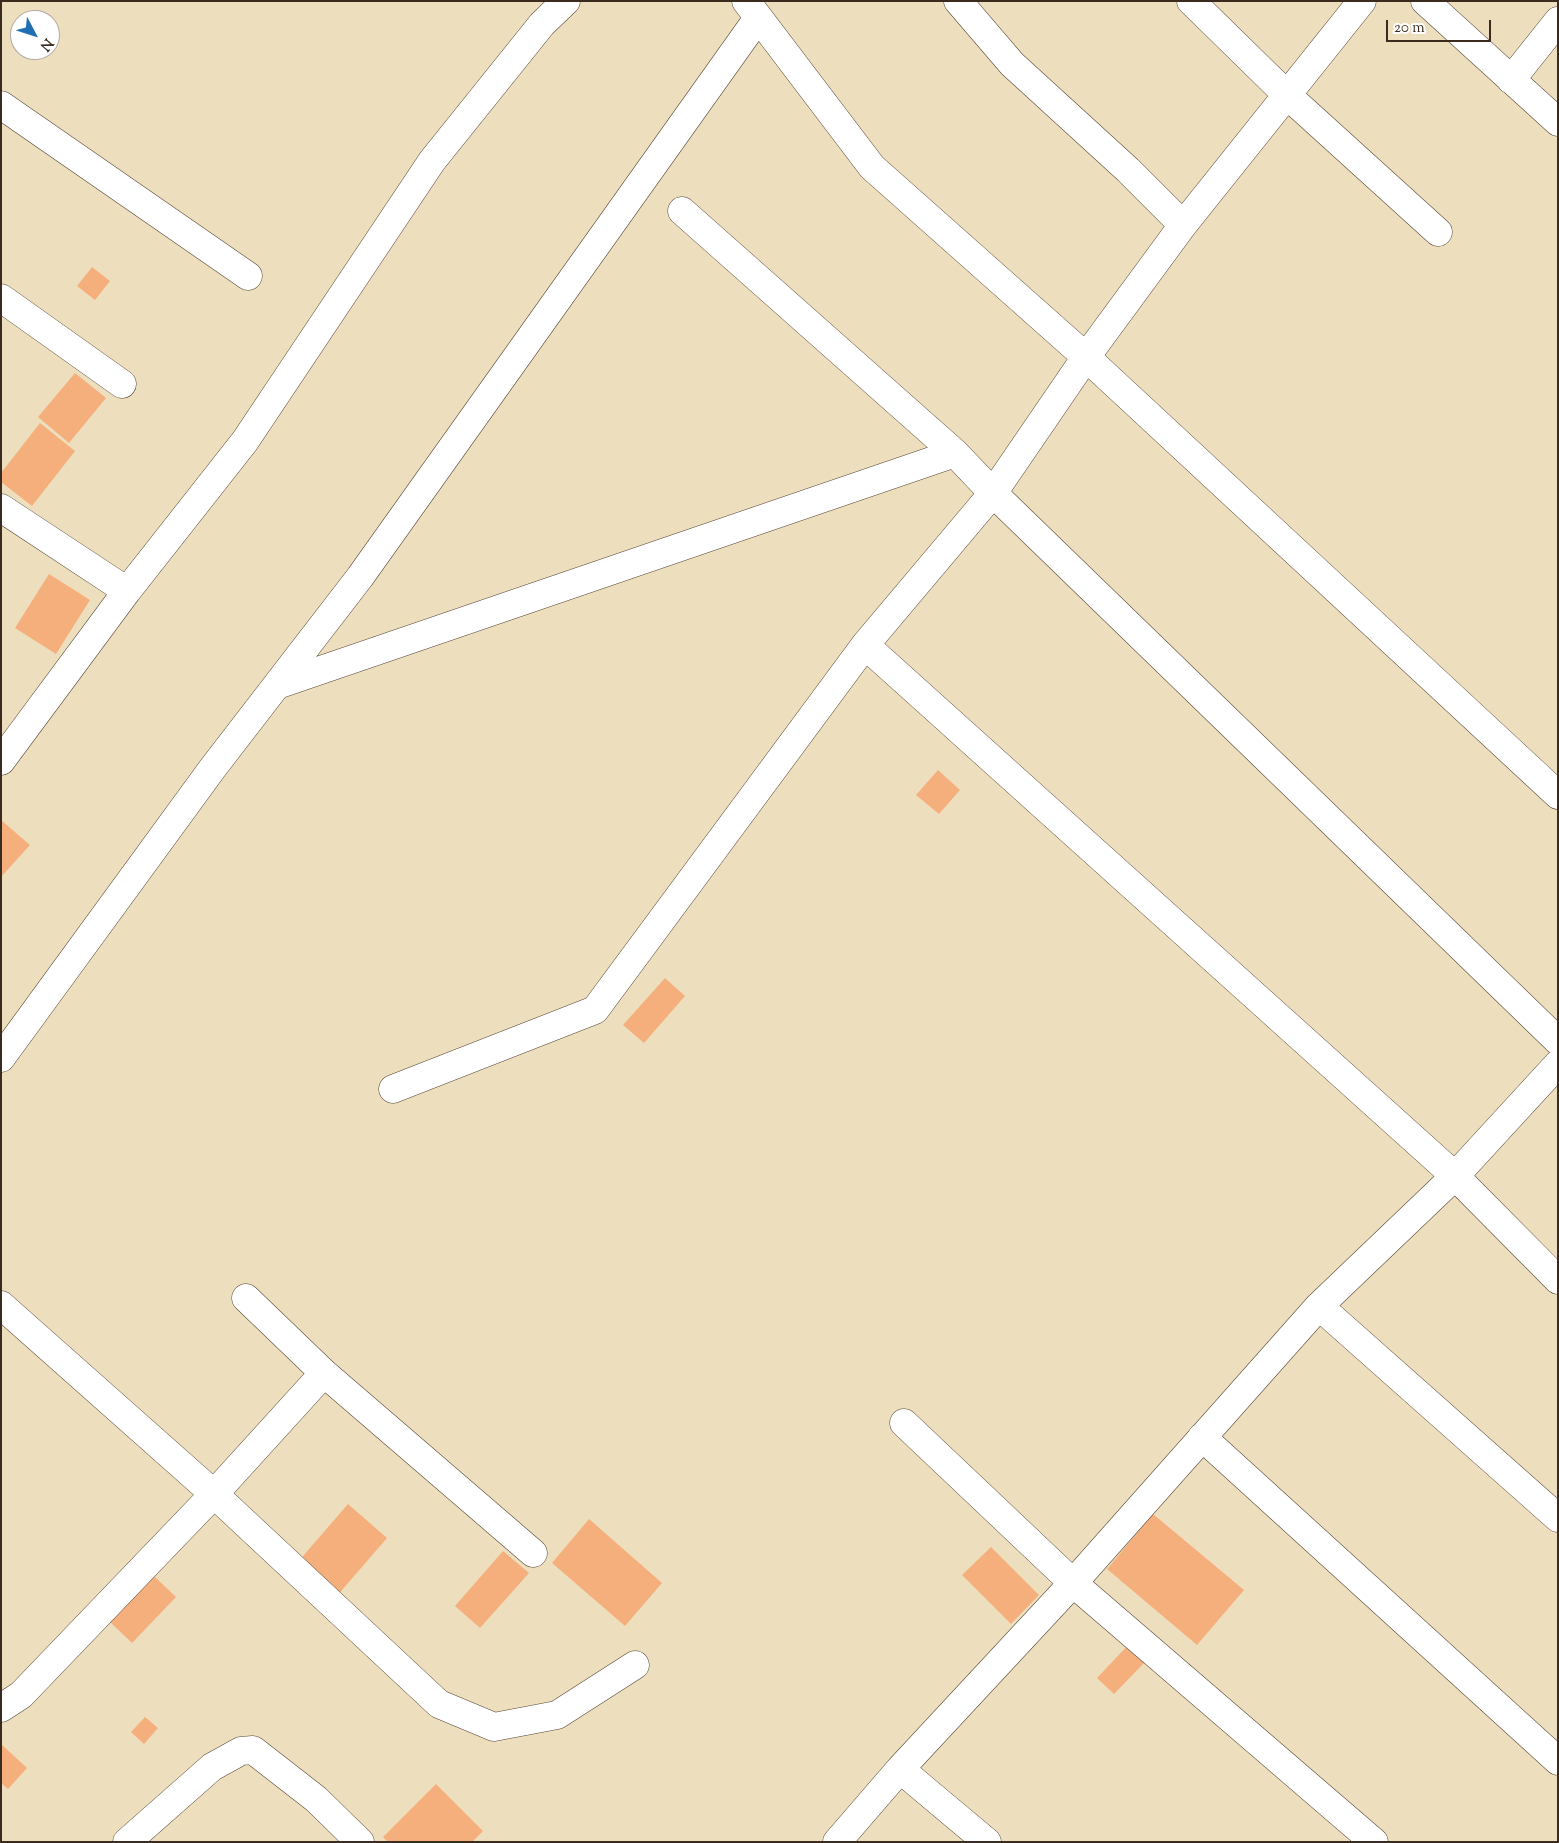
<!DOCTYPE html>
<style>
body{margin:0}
#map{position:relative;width:1559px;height:1843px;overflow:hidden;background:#eddfbd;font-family:"Sorts Mill Goudy",serif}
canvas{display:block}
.frame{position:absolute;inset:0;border:2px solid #3b2a1e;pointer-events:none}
.north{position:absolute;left:10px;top:10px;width:50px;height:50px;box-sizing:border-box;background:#fff;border:1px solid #b1aaa5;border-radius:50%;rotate:130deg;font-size:14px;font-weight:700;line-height:20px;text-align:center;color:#3b2a1e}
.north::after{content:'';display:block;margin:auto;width:18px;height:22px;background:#1f6fb2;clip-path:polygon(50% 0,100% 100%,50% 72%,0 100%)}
.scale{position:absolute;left:1386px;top:20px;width:105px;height:22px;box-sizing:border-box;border:2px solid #3b2a1e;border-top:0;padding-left:6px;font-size:15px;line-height:18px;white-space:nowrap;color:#3b2a1e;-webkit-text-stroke:4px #fff;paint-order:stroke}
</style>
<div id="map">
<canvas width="1559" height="1843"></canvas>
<div class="frame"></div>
<div class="north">N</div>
<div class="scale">20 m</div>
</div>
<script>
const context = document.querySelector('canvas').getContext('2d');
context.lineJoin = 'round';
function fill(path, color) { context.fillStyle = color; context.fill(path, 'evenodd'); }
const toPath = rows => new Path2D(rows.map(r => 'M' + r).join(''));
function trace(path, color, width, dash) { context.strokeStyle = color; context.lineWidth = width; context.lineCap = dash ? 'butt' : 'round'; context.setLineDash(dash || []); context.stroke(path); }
fill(toPath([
 [92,267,110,281,95,300,77,286],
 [75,373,106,398,69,443,38,417],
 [40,423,75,451,32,506,1,482,1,473],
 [49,574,90,600,56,654,15,628],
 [938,770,960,790,939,814,916,795],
 [1,820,30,845,1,877],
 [665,978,685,996,644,1043,623,1025],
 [348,1504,387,1538,336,1597,297,1563],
 [1153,1514,1244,1590,1197,1645,1107,1569],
 [589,1519,662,1583,625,1626,552,1563],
 [991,1547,1039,1595,1011,1624,962,1575],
 [503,1551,529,1573,480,1628,455,1606],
 [154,1576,176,1597,132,1643,110,1622],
 [1131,1642,1149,1658,1114,1694,1097,1678],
 [145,1717,158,1728,144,1744,131,1732],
 [1,1744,27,1768,8,1789,1,1783],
 [436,1784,483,1831,472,1842,388,1842,383,1837]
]), '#f5af7d');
const minor = toPath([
 [746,1,872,167,1086,357,1558,795],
 [958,1,1012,64,1128,170,1183,225],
 [1191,1,1287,95,1438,232],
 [1425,1,1558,122],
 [1511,80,1558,21],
 [1,105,248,276],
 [682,211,955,453,993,493,1558,1041],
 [1,298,122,384],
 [1,508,127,591],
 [865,645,1455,1176,1558,1280],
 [280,684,955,453],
 [1,761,127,591,245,441,432,161,542,24,566,1],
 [1,1058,212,769,360,577,758,18],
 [393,1089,595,1010,865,645,993,493,1086,357,1183,225,1362,1],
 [246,1298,324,1373],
 [1,1305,214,1494,439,1704,494,1727,557,1715,635,1665],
 [1319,1306,1558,1518],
 [904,1423,1073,1583,1374,1842],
 [1202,1437,1558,1761],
 [1,1708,21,1695,214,1494,324,1373,533,1553],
 [900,1769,987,1842],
 [127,1842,212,1767,241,1751,253,1750,316,1799,360,1842],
 [837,1842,900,1769,1073,1583,1319,1306,1455,1176,1558,1064]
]);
trace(minor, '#564536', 29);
trace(minor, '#fff', 28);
</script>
